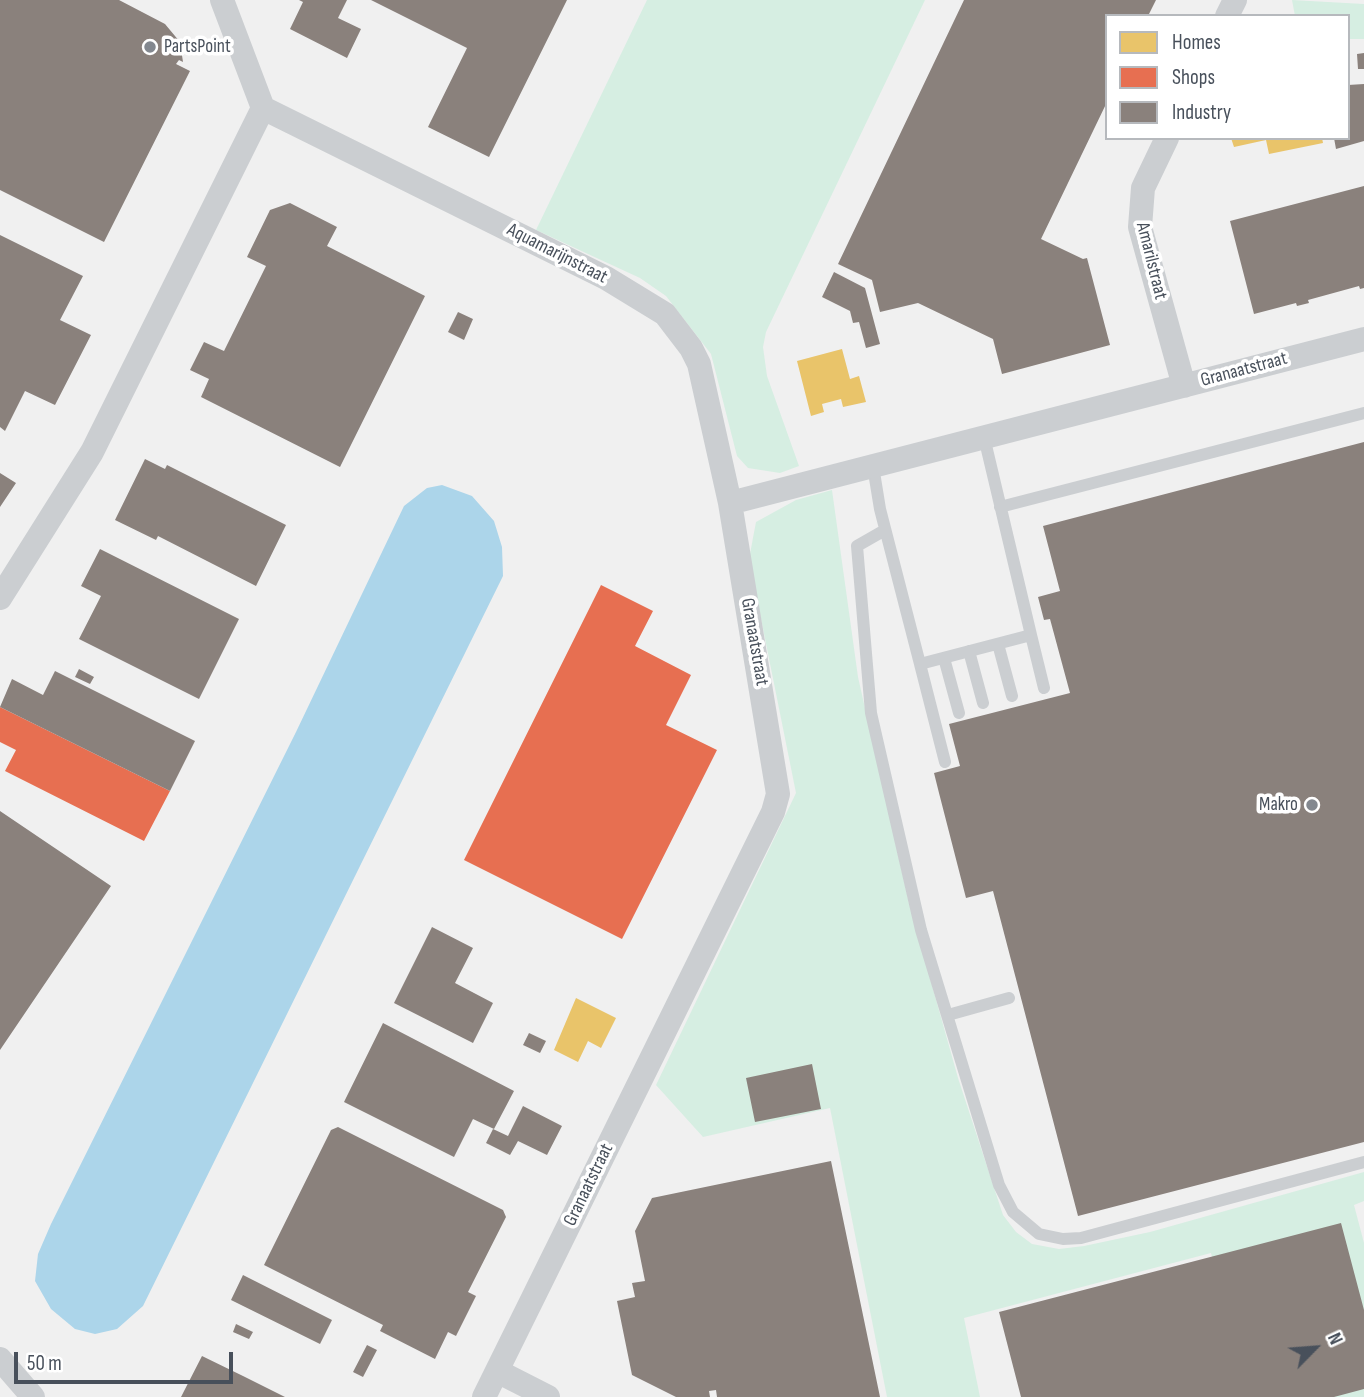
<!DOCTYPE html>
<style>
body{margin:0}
#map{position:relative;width:1364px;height:1397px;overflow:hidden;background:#f0f0f0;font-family:"Sofia Sans Condensed",sans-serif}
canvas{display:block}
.legend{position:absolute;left:1105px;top:14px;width:245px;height:126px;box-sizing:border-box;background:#fff;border:2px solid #b6b9bd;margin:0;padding:9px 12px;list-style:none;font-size:21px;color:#48505b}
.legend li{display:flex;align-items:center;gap:14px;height:35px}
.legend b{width:35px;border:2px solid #b6b9bd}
.north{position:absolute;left:1280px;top:1313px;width:70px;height:70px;-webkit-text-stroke:5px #fff;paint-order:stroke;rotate:65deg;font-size:19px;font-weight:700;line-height:28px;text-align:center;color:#48505b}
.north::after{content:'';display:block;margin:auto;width:24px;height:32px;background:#48505b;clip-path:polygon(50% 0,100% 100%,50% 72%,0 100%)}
.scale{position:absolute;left:14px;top:1352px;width:219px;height:32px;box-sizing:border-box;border:4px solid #48505b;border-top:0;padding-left:9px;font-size:21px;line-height:24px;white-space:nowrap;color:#48505b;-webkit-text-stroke:5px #fff;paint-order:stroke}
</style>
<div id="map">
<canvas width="1364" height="1397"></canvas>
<ul class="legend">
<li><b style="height:19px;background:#e9c46a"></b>Homes</li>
<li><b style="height:19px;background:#e76f51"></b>Shops</li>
<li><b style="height:19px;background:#8a817c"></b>Industry</li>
</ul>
<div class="north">N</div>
<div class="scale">50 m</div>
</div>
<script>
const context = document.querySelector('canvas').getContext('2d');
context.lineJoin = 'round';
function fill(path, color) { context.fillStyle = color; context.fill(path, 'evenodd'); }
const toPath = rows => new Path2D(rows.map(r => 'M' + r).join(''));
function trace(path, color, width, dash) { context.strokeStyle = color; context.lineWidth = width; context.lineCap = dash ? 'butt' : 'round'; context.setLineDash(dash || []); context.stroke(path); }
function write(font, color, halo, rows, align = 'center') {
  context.font = font + ' "Sofia Sans Condensed",sans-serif'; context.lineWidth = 7; context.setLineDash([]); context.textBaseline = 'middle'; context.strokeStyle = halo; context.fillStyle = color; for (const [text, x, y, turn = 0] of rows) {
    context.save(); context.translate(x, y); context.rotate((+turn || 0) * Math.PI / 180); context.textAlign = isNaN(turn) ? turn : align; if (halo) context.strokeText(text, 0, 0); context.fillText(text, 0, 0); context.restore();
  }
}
fill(toPath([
 [647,0,925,0,766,332,763,347,767,376,799,466,780,473,748,468,737,456,711,354,666,296,640,278,536,230],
 [1292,0,1364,4,1364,39,1348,39,1348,16,1295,16],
 [832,490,858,677,909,903,958,1078,1003,1215,1016,1232,1032,1244,1059,1249,1084,1246,1150,1232,1364,1172,1364,1201,1354,1205,1364,1243,1364,1397,1249,1397,1211,1253,964,1318,980,1397,887,1397,830,1108,703,1137,656,1085,796,793,749,559,756,522,796,500]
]), '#d6eee2');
fill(toPath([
 [442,485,472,496,494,521,502,547,503,576,143,1306,117,1329,95,1334,75,1329,51,1309,35,1281,38,1254,51,1224,296,732,404,506,427,488]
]), '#acd5ea');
fill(toPath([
 [1231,138,1322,138,1323,143,1269,154,1266,140,1234,147],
 [842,349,850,379,859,376,866,402,843,407,841,399,822,404,824,412,811,416,797,361],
 [576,998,616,1018,601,1048,588,1041,578,1062,554,1050]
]), '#e9c46a');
fill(toPath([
 [601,585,653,611,635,646,691,675,666,725,717,750,622,939,464,860],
 [0,707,170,791,144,841,5,771,16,750,0,742]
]), '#e76f51');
fill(toPath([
 [0,0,119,0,165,24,180,42,183,62,179,60,176,64,190,71,104,242,0,190],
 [299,0,347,0,338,18,361,29,347,58,290,29,303,2],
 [371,0,567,0,489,157,428,127,467,48],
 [964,0,1156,0,1148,16,1107,16,1107,102,1041,239,1083,259,1087,258,1110,345,1002,374,993,339,918,303,880,312,872,280,838,264],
 [1364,53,1364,69,1358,69,1357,54],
 [1364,84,1364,141,1336,149,1334,138,1348,138,1348,85],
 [1364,186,1364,288,1360,289,1359,286,1308,300,1309,303,1297,306,1296,303,1254,314,1230,221],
 [290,203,337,227,327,246,425,296,340,467,201,397,209,379,190,370,204,342,224,351,266,266,247,257,270,210],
 [0,235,83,276,60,320,91,335,55,405,25,391,5,431,0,427],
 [834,272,865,288,880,344,866,348,859,322,853,323,850,311,822,297],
 [458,312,473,319,464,340,448,332],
 [1364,442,1364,1142,1078,1216,993,891,966,898,939,793,934,773,960,766,949,724,1070,693,1050,619,1044,620,1038,597,1060,591,1043,526],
 [145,459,165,469,167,465,286,525,256,586,158,536,156,540,115,520],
 [0,473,16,483,0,507],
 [100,549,239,619,199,699,79,639,101,596,81,586],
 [79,669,94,677,90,684,75,677],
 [55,671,195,741,170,791,0,707,12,679,43,695],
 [0,811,111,886,0,1050],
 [432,927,473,948,455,983,493,1003,473,1043,394,1003],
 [383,1023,514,1091,494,1129,473,1119,454,1157,344,1102],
 [529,1033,546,1041,540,1053,523,1045],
 [812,1064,821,1109,755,1122,746,1078],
 [523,1106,562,1126,547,1155,518,1141,510,1155,486,1143,493,1129,508,1136],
 [338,1127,503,1210,506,1217,468,1292,476,1296,456,1336,448,1332,435,1359,380,1331,383,1325,264,1265,331,1130],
 [831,1161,880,1397,717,1397,716,1390,709,1391,710,1397,676,1397,632,1375,617,1301,635,1297,632,1283,645,1281,635,1231,652,1198],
 [1341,1223,1364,1310,1364,1389,1334,1397,1021,1397,999,1312],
 [243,1275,332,1320,320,1344,231,1300],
 [236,1324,253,1332,249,1339,233,1332],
 [367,1345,377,1350,363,1377,353,1372],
 [202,1356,243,1376,285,1397,181,1397]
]), '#8a817c');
trace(toPath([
 [873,466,880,509,920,664,1031,635,984,437],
 [1000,507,1364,413],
 [885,530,857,546,871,713,921,930,999,1185,1013,1212,1039,1234,1063,1239,1081,1238,1364,1162],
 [1031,635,1044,688],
 [998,644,1012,696],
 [969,651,983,703],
 [944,658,959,713],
 [920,664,945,762],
 [948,1015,1009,998]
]), '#cbced1', 12);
trace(toPath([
 [222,0,263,108,606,278,665,314,691,348,699,364,730,503],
 [1227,16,1235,0],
 [1167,138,1143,188,1140,227,1184,386],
 [0,598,92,452,263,108],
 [0,1359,33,1397],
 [497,1371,548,1397],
 [484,1397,773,812,778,794,730,503,1364,339]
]), '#cbced1', 24);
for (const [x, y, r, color] of [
 [150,47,7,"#83888f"],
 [1312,805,7,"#83888f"]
]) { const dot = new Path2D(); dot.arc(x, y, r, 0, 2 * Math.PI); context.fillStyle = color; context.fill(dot); trace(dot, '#fff', 2.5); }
write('19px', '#48505b', '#fff', [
 ["PartsPoint",164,47],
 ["Makro",1298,805,"right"]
], 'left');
write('19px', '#48505b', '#fff', [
 ["Aquamarijnstraat",557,254,27],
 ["Amarilstraat",1151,261,76],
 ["Granaatstraat",1244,370,-15],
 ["Granaatstraat",754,642,80],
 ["Granaatstraat",589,1185,-64]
]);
</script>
